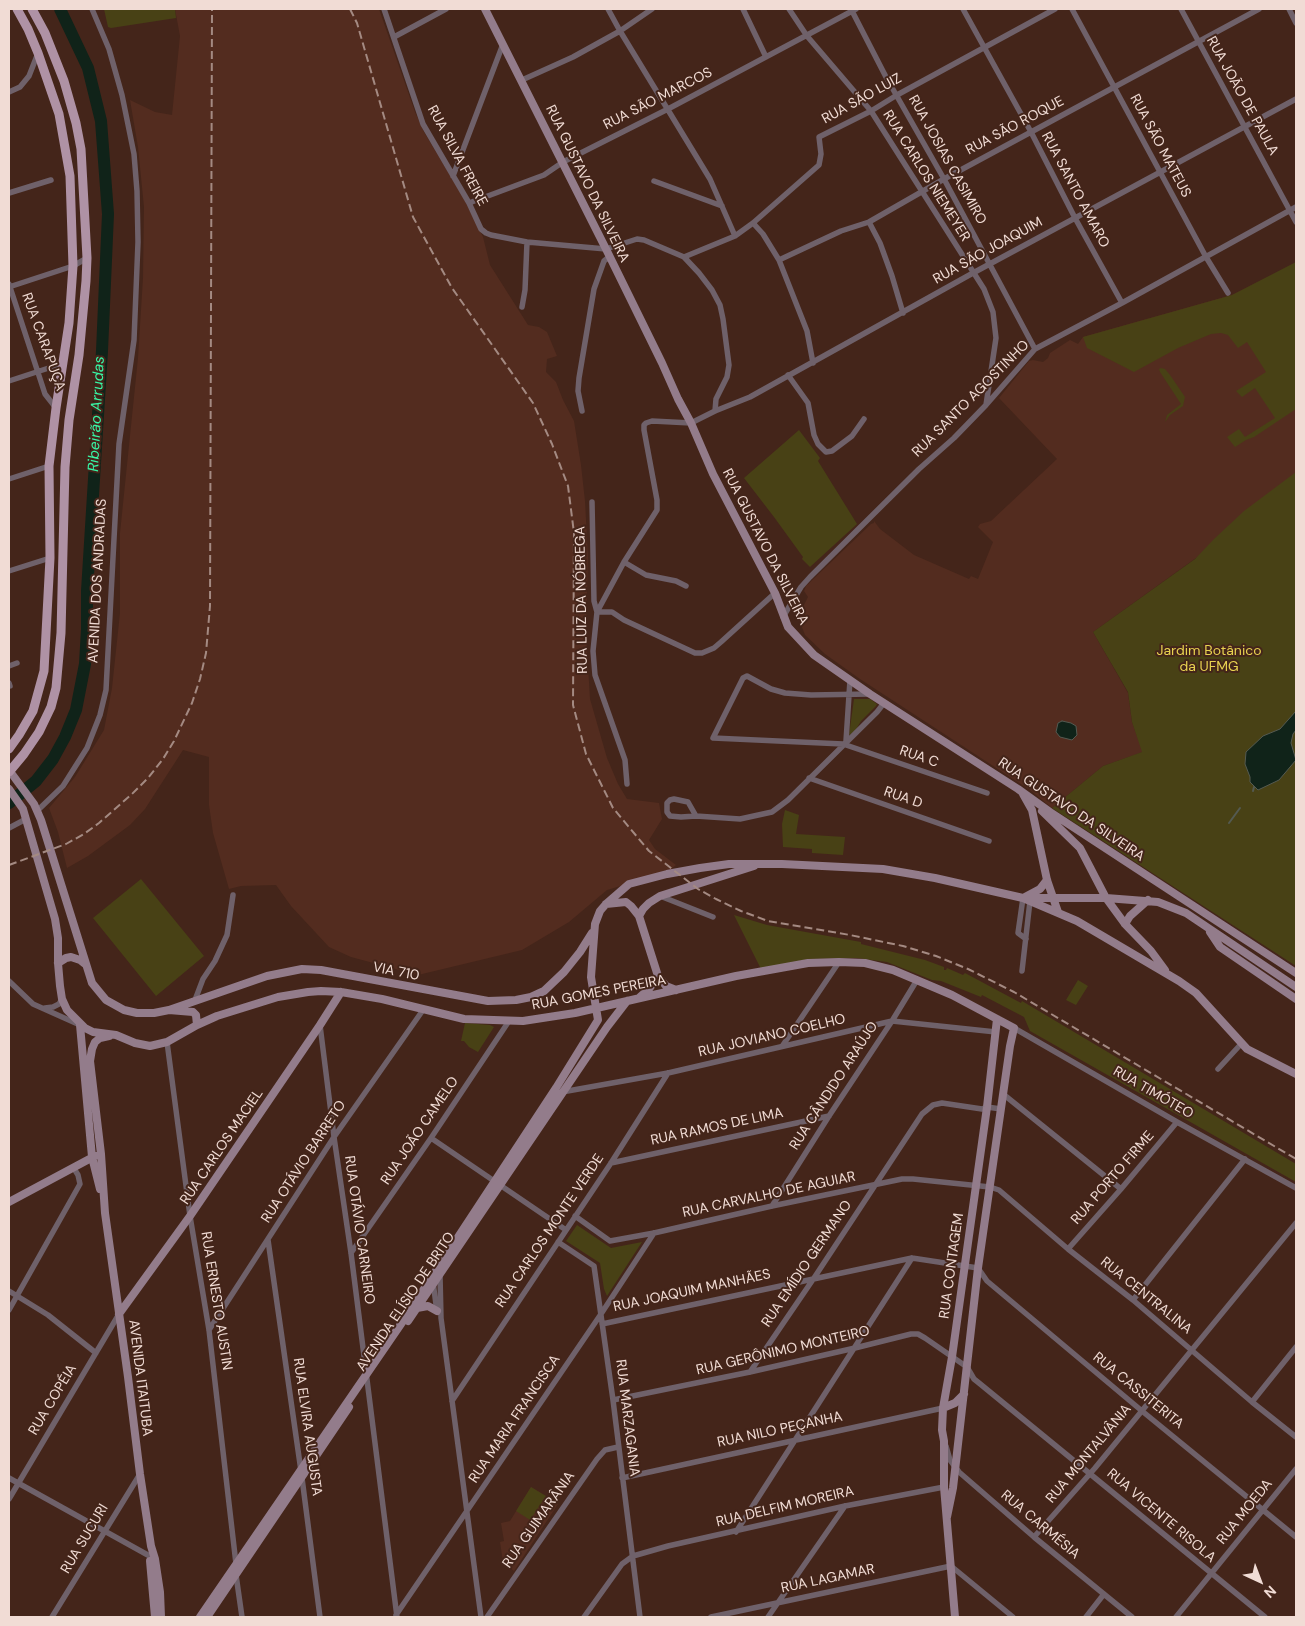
<!DOCTYPE html>
<meta charset="utf-8">
<style>
body{margin:0}
#map{position:relative;width:1305px;height:1626px;overflow:hidden;background:#44251a;font-family:"DM Sans",sans-serif}
canvas{display:block}
.frame{position:absolute;inset:0;border:10px solid #f1dcd5;pointer-events:none}
.north{position:absolute;left:1235px;top:1556px;width:50px;height:50px;-webkit-text-stroke:4px #44251a;paint-order:stroke;rotate:137deg;font-size:14px;font-weight:700;line-height:20px;text-align:center;color:#f1dcd5}
.north::after{content:'';display:block;margin:auto;width:18px;height:22px;background:#f1dcd5;clip-path:polygon(50% 0,100% 100%,50% 72%,0 100%)}
</style>
<div id="map">
<canvas width="1305" height="1626"></canvas>
<div class="frame"></div>
<div class="north">N</div>
</div>
<script>
const context = document.querySelector('canvas').getContext('2d');
context.lineJoin = 'round';
function fill(path, color) { context.fillStyle = color; context.fill(path, 'evenodd'); }
const toPath = rows => new Path2D(rows.map(r => 'M' + r).join(''));
function trace(path, color, width, dash) { context.strokeStyle = color; context.lineWidth = width; context.lineCap = dash ? 'butt' : 'round'; context.setLineDash(dash || []); context.stroke(path); }
function write(font, color, halo, rows, align = 'center') {
  context.font = font + ' "DM Sans",sans-serif'; context.lineWidth = 4; context.setLineDash([]); context.textBaseline = 'middle'; context.strokeStyle = halo; context.fillStyle = color; for (const [text, x, y, turn = 0] of rows) {
    context.save(); context.translate(x, y); context.rotate((+turn || 0) * Math.PI / 180); context.textAlign = isNaN(turn) ? turn : align; if (halo) context.strokeText(text, 0, 0); context.fillText(text, 0, 0); context.restore();
  }
}
fill(toPath([
 [175,9,379,9,415,112,424,132,462,195,483,237,490,265,528,325,539,327,547,332,557,356,547,359,546,372,556,382,563,400,574,421,581,465,585,501,588,558,586,632,590,699,607,758,618,784,627,799,659,803,662,819,649,840,655,849,676,865,668,872,607,890,569,922,522,950,418,975,351,957,329,947,291,906,276,885,241,886,229,889,213,833,209,805,209,757,183,750,145,809,130,825,88,856,67,868,58,832,49,808,75,777,104,730,112,688,120,613,120,533,138,358,143,278,144,207,138,147,130,100,155,112,172,115,180,36],
 [1274,274,1296,300,1296,491,1214,545,1093,632,1128,693,1132,722,1143,752,1103,766,1052,808,1030,790,860,679,825,654,805,635,800,622,800,613,808,597,804,591,806,586,871,524,874,523,874,521,880,529,914,555,969,579,971,576,978,579,993,542,978,527,980,524,991,521,1057,459,999,398,1029,361,1033,360,1043,362,1048,358,1050,353,1070,340,1078,344,1083,337,1232,295],
 [531,1487,558,1504,514,1571,503,1562,500,1542,504,1541,501,1523,510,1521]
]), '#532c1f');
fill(toPath([
 [104,9,175,9,176,18,111,28,108,27],
 [1296,262,1296,409,1254,437,1246,440,1235,447,1227,437,1239,429,1245,437,1275,418,1255,388,1242,397,1236,391,1266,372,1247,342,1238,348,1228,335,1221,333,1211,334,1178,348,1134,372,1087,348,1083,337,1232,295],
 [1161,368,1165,369,1170,375,1185,397,1183,406,1170,415,1165,422,1167,415,1181,404,1160,372,1159,369],
 [799,430,820,458,818,461,857,524,810,567,802,559,803,557,774,517,744,478],
 [1296,472,1296,966,1052,808,1103,766,1142,752,1132,722,1128,692,1093,632,1195,559,1214,539,1244,511],
 [854,699,870,699,877,704,876,706,861,721,855,731,849,735],
 [785,810,799,815,796,834,845,837,843,855,812,853,812,849,783,847,782,824],
 [141,879,204,956,156,996,93,918],
 [734,915,767,925,861,942,861,944,925,960,944,967,944,970,946,970,947,968,963,975,965,973,1021,1003,1022,1001,1296,1164,1296,1182,1030,1031,1024,1017,982,995,981,997,941,981,932,980,887,962,857,958,809,959,761,969],
 [1078,980,1088,986,1076,1005,1066,1000],
 [465,1023,490,1025,494,1027,478,1052,469,1047,464,1041,461,1041],
 [577,1225,611,1248,642,1242,607,1296,604,1289,600,1263,566,1241],
 [531,1487,546,1496,530,1520,516,1511]
]), '#484115');
const water = toPath([
 [1296,711,1296,730,1293,734,1291,743,1296,760,1279,780,1258,790,1250,782,1250,777,1245,764,1246,752,1263,736,1280,729,1296,711],
 [1062,721,1071,723,1076,726,1077,735,1072,740,1060,737,1056,732,1058,723,1062,721]
]);
fill(water, '#102319');
trace(water, '#545a51', 1);
trace(toPath([
 [1253,791,1254,787],
 [1229,823,1240,808]
]), '#545a51', 2);
trace(toPath([
 [9,803,36,781,53,759,65,737,76,710,85,664,87,629,87,591,102,351,108,214,101,121,88,68,60,9]
]), '#102319', 12);
trace(toPath([
 [384,9,423,124,469,203,481,229,486,233,491,235,527,242,606,249,637,239,644,240,684,257,735,236,753,223,819,165,821,154,819,137,871,111,897,95,1055,9],
 [608,9,620,31,710,179,735,236],
 [743,9,766,57],
 [789,9,807,36,871,111,984,289,993,312,996,338,986,405],
 [851,9,886,77,944,179,1035,349],
 [963,9,1031,132,1075,218,1122,303],
 [1072,9,1206,257,1228,293],
 [1181,9,1296,222],
 [1289,9,1296,23],
 [394,37,446,9],
 [522,80,573,57,620,31,652,9],
 [9,92,20,87,29,76,38,53],
 [453,176,503,44],
 [654,181,722,206],
 [9,193,51,180],
 [469,203,544,175,563,162,668,109,856,9],
 [869,222,880,243,892,276,903,313],
 [753,223,763,234,779,260,807,331,813,363],
 [684,257,699,273,712,290,720,305,723,319,729,365,727,377,716,399,715,411],
 [779,260,841,231,869,222,944,179,1259,9],
 [9,284,45,394,56,408],
 [9,287,73,266,87,258],
 [522,307,525,290,527,242],
 [788,375,808,403,814,435,818,444,826,452,832,451,852,436,864,419],
 [9,381,64,363],
 [582,411,578,391,579,378,594,289,604,261,609,257],
 [9,479,49,466],
 [592,502,594,601,597,612,593,651,595,675,625,760,627,784],
 [624,562,646,575,676,581,686,586],
 [9,571,50,558],
 [597,612,624,562,657,510,657,500,644,430,644,425,646,423,652,421,691,423,715,411,750,397,973,273,1296,99],
 [597,612,612,612,624,620,695,653,702,653,714,648,721,642,775,593],
 [783,617,801,587,810,577,919,469,954,438,986,405,1035,349,1122,303,1296,207],
 [9,666,17,663],
 [9,683,10,686],
 [870,694,811,695,785,693,771,689,747,676,743,678,713,738,843,744,987,793],
 [846,741,850,680],
 [809,778,989,841],
 [37,811,63,786,87,748,100,715,106,690,119,444,134,340,138,242,137,191,134,154,122,95,109,49,92,9],
 [696,816,688,802,674,799,670,800,667,803,667,812,670,816,681,817,696,816,740,819,772,812,788,800,877,712,884,703],
 [9,828,26,819],
 [660,896,713,917],
 [1023,898,1018,933,1026,939],
 [1022,971,1030,901],
 [9,981,33,1004,80,1025],
 [195,1000,203,979,215,961,227,935,233,895],
 [45,1008,53,1007,59,1004,62,999],
 [320,1025,334,1137,351,1253,397,1617],
 [1014,1028,1177,1122,1296,1188],
 [167,1042,190,1216,209,1330,236,1564],
 [783,1045,839,962],
 [1218,1069,1241,1044],
 [562,1092,668,1073,892,1021,996,1032],
 [1003,1094,1121,1189],
 [431,1138,566,1230],
 [611,1163,829,1116],
 [772,1206,829,1116,892,1021,917,980],
 [575,1216,610,1241,654,1233,772,1206,902,1179,913,1179,990,1187,999,1190,1068,1249,1133,1300,1252,1402,1296,1437],
 [268,1240,302,1478,320,1617],
 [558,1242,594,1266,613,1400,640,1617],
 [1068,1249,1121,1189,1177,1122],
 [351,1253,431,1138,509,1021],
 [440,1275,441,1318,481,1617],
 [433,1282,437,1312],
 [9,1291,48,1315,96,1353],
 [1133,1300,1245,1159],
 [9,1310,80,1184,78,1175,73,1167],
 [602,1324,912,1258,978,1268,987,1281,1142,1411,1296,1537],
 [209,1330,334,1137,423,1010],
 [750,1372,814,1278,922,1114,933,1105,942,1103,982,1109,987,1107,1001,1109],
 [613,1400,750,1372,855,1348,911,1334,918,1334,925,1338,967,1367,974,1379,979,1383,1265,1617],
 [452,1401,611,1163,668,1073],
 [1252,1402,1296,1347],
 [946,1446,950,1460,959,1472,1034,1537,1132,1617],
 [9,1478,155,1559],
 [622,1478,943,1408],
 [9,1499,119,1314],
 [736,1532,912,1258],
 [1034,1537,1095,1468,1296,1223],
 [236,1575,242,1617],
 [396,1615,601,1314,654,1233],
 [52,1617,140,1474],
 [487,1617,597,1459,605,1450,618,1447],
 [584,1617,622,1564,633,1556,668,1546,845,1506,944,1487],
 [711,1617,951,1566,1013,1617],
 [768,1617,845,1506],
 [1086,1617,1104,1594],
 [1176,1617,1296,1469]
]), '#6f616a', 5.5);
trace(toPath([
 [485,9,606,249,662,363,678,399,691,423,713,474,775,593,788,627,814,655,870,694,1018,789,1050,812,1296,973],
 [9,770,34,804,41,820,92,983,106,1000,124,1010,137,1013,154,1013,169,1010,193,1012,196,1015,197,1025],
 [9,789,23,809,55,919,58,938,58,963,60,986,62,999,67,1010,85,1028,93,1032,116,1035,135,1043,150,1046,167,1042,197,1025,217,1016,278,997,308,992,321,991,341,992,382,999,464,1019,523,1021,575,1013,736,976,808,963,839,962,865,963,893,970,952,995,1014,1028,1010,1046,978,1268,953,1488,947,1517],
 [1023,794,1032,810,1047,880,1058,912],
 [1042,811,1080,848,1106,898,1125,924,1151,951,1165,970],
 [1025,897,1040,889,1047,880],
 [1025,898,1106,898,1158,902,1186,913,1296,987],
 [606,904,626,902,631,906,639,916,658,976,649,989,640,997],
 [639,916,643,909,649,903,660,896,754,866],
 [1125,924,1130,916,1148,900],
 [1210,932,1220,947,1296,999],
 [58,963,66,958,71,957,80,960,85,964],
 [658,976,666,986,676,990],
 [169,1010,267,976,302,969,321,970,488,1001,516,1000,531,997,544,991,564,972,580,952,592,933],
 [80,1025,92,1157,100,1189],
 [109,1036,100,1038,95,1042,92,1049,90,1061,101,1154,105,1213,128,1377,140,1474,151,1546,155,1559,160,1592,161,1617],
 [9,1202,95,1156],
 [417,1308,428,1306,437,1311],
 [119,1314,190,1216,320,1025,341,992],
 [408,1321,607,1027,627,1001],
 [943,1408,955,1403,964,1394],
 [150,1561,155,1617],
 [200,1617,401,1324,556,1088,598,1020,591,977,595,924,600,911,606,904,629,884,667,874,700,868,729,864,782,864,883,869,935,878,1023,898,1077,921,1179,981,1196,993,1247,1049,1296,1074],
 [207,1617,349,1407],
 [955,1617,944,1487,944,1441,942,1430,943,1408,952,1357,987,1107,997,1019]
]), '#937c8b', 8);
trace(toPath([
 [9,749,19,735,33,711,44,671,50,558,49,466,56,408,69,323,73,266,70,176,59,114,38,53,28,29,17,9],
 [9,772,24,754,39,732,51,707,56,688,61,633,65,467,69,420,79,355,86,281,87,258,81,149,76,123,64,81,45,33,32,9]
]), '#af92a5', 9);
trace(toPath([
 [350,9,357,23,413,217,452,288,533,403,552,444,568,486,574,533,573,705,586,754,613,808,649,851,698,889,716,899,741,911,768,921,850,935,903,946,936,956,968,969,1014,992,1296,1159],
 [9,865,66,844,84,834,99,823,132,794,148,778,163,759,174,741,192,703,200,679,206,653,210,606,212,9]
]), '#a48a82', 2, [8, 4]);
write('14px', '#f1dcd5', '#44251a', [
 ["RUA JOÃO DE PAULA",1242,96,61],
 ["RUA SÃO MARCOS",658,99,-27],
 ["RUA SÃO LUIZ",862,99,-29],
 ["RUA SÃO ROQUE",1015,126,-28],
 ["RUA SÃO MATEUS",1160,146,62],
 ["RUA SILVA FREIRE",457,156,62],
 ["RUA JOSIAS CASIMIRO",947,160,61],
 ["RUA CARLOS NIEMEYER",926,176,58],
 ["RUA GUSTAVO DA SILVEIRA",587,184,64],
 ["RUA SANTO AMARO",1075,190,62],
 ["RUA SÃO JOAQUIM",988,251,-29],
 ["RUA CARAPUÇA",43,342,70],
 ["RUA SANTO AGOSTINHO",971,399,-45],
 ["RUA GUSTAVO DA SILVEIRA",765,547,63],
 ["AVENIDA DOS ANDRADAS",98,581,-87],
 ["RUA LUIZ DA NÓBREGA",582,600,-91],
 ["RUA C",919,757,19],
 ["RUA D",903,798,19],
 ["RUA GUSTAVO DA SILVEIRA",1071,810,34],
 ["VIA 710",396,972,11],
 ["RUA GOMES PEREIRA",599,993,-11],
 ["RUA JOVIANO COELHO",772,1036,-13],
 ["RUA CÂNDIDO ARAÚJO",834,1086,-57],
 ["RUA TIMÓTEO",1153,1093,30],
 ["RUA RAMOS DE LIMA",717,1127,-12],
 ["RUA JOÃO CAMELO",420,1131,-56],
 ["RUA CARLOS MACIEL",222,1147,-56],
 ["RUA OTÁVIO BARRETO",304,1162,-57],
 ["RUA PORTO FIRME",1113,1178,-49],
 ["RUA CARVALHO DE AGUIAR",769,1195,-12],
 ["RUA OTÁVIO CARNEIRO",359,1230,82],
 ["RUA CARLOS MONTE VERDE",550,1231,-56],
 ["RUA EMÍDIO GERMANO",807,1264,-56],
 ["RUA CONTAGEM",952,1266,-82],
 ["RUA JOAQUIM MANHÃES",692,1291,-12],
 ["RUA CENTRALINA",1146,1296,39],
 ["RUA ERNESTO AUSTIN",216,1301,81],
 ["AVENIDA ELÍSIO DE BRITO",406,1302,-56],
 ["RUA GERÔNIMO MONTEIRO",783,1351,-13],
 ["AVENIDA ITAITUBA",140,1378,83],
 ["RUA CASSITERITA",1138,1391,39],
 ["RUA COPÉIA",53,1400,-59],
 ["RUA MARZAGANIA",627,1418,83],
 ["RUA MARIA FRANCISCA",515,1419,-56],
 ["RUA ELVIRA AUGUSTA",307,1427,82],
 ["RUA NILO PEÇANHA",780,1430,-12],
 ["RUA MONTALVÂNIA",1089,1454,-50],
 ["RUA DELFIM MOREIRA",785,1507,-13],
 ["RUA MOEDA",1245,1512,-51],
 ["RUA VICENTE RISOLA",1161,1516,40],
 ["RUA GUIMARÂNIA",539,1520,-55],
 ["RUA CARMÉSIA",1040,1525,40],
 ["RUA SUCURI",85,1539,-59],
 ["RUA LAGAMAR",828,1579,-12]
]);
write('14px', '#e8d250', '#44251a', [
 ["Jardim Botânico",1209,651],
 ["da UFMG",1209,667]
]);
write('italic 15px', '#38f6a5', '#44251a', [
 ["Ribeirão Arrudas",97,414,-87]
]);
</script>
